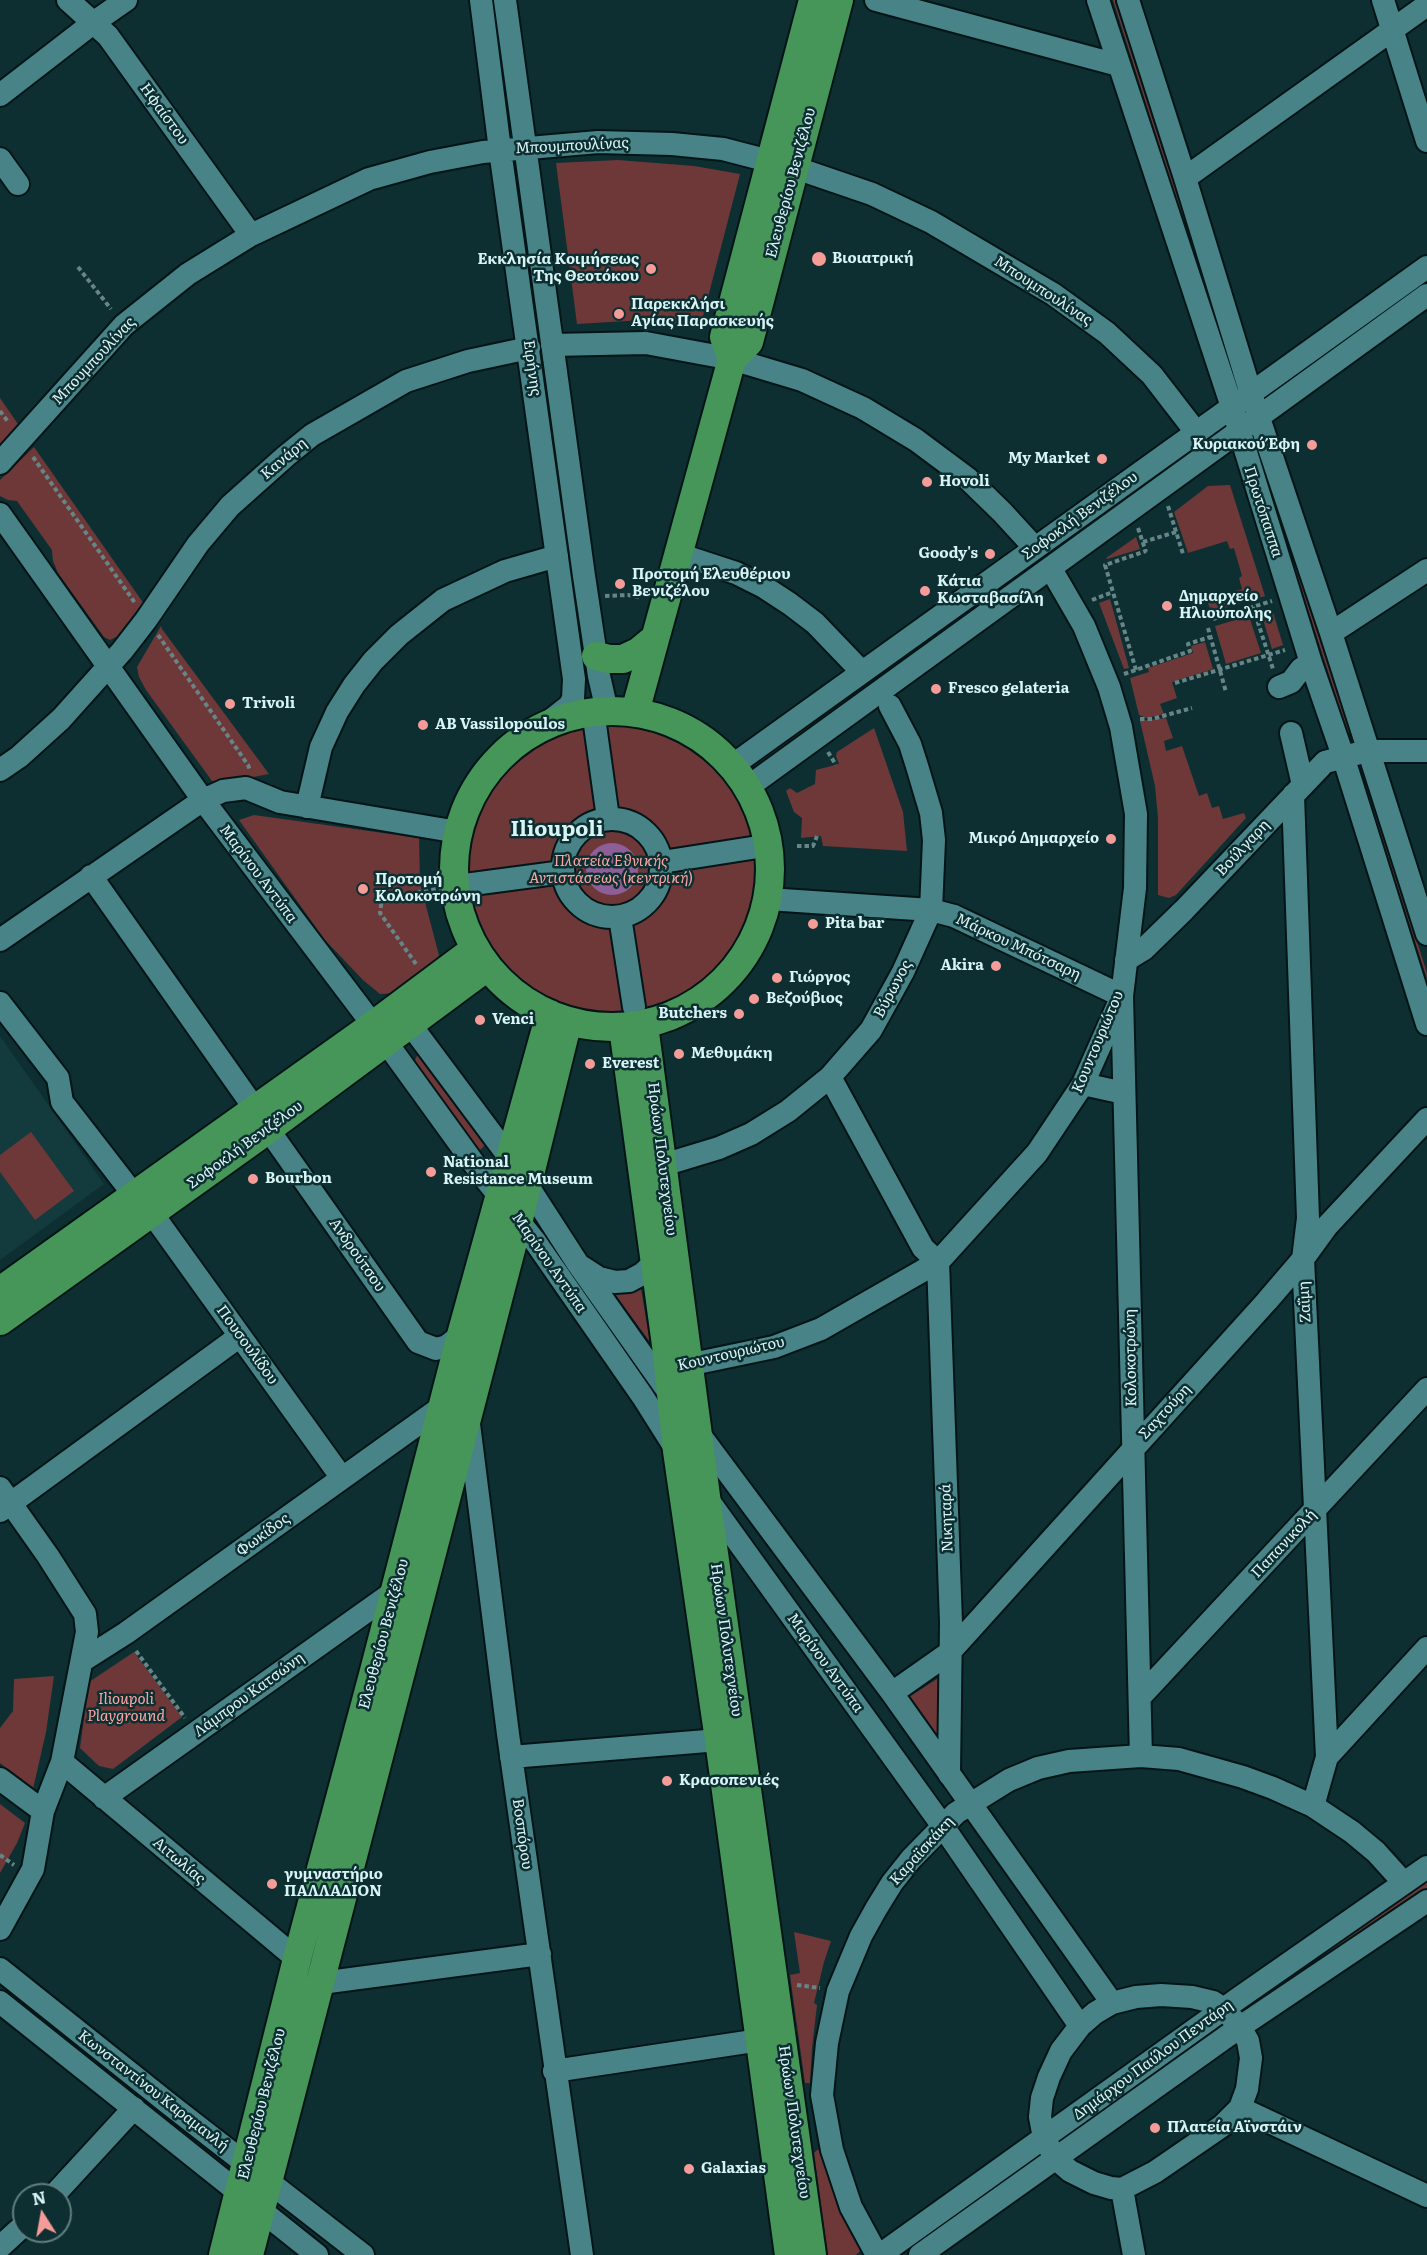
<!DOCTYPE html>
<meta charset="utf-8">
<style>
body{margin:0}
#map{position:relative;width:1427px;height:2255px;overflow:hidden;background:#0e2f31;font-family:Literata,serif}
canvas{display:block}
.north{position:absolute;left:12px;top:2183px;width:60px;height:60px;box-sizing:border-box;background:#0e2f31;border:2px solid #5e7e80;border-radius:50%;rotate:349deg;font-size:16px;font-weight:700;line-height:24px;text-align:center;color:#d7f5f7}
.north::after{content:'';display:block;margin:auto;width:21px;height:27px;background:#f59b98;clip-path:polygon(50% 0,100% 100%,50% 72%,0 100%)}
</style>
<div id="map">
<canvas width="1427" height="2255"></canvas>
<div class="north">N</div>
</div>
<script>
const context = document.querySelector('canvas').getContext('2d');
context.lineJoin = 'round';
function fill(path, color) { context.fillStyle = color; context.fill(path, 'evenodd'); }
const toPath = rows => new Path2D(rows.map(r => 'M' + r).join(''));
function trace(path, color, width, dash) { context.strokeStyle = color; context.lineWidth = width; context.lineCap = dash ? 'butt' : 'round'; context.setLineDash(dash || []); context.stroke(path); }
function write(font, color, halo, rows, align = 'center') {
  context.font = font + ' Literata,serif'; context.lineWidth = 5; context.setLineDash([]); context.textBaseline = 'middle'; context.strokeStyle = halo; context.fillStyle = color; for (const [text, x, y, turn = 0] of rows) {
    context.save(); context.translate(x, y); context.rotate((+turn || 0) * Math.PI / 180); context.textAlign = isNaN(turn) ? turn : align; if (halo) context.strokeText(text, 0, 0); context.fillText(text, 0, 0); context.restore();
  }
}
fill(toPath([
 [0,1036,104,1184,0,1260]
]), '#133a3d');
fill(toPath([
 [1113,0,1115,0,1229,358,1227,359],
 [618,160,694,166,740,174,700,328,643,320,577,324,556,163],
 [515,183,519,183,584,667,581,668],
 [0,398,20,427,0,445],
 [1201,442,1203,445,762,760,761,757],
 [34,447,144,604,118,636,110,640,104,637,58,573,53,561,52,550,17,501,8,500,0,496,0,480],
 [1266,478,1268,478,1350,733,1348,734],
 [1230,485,1265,596,1211,612,1207,600,1242,589,1239,578,1242,576,1234,548,1230,549,1227,541,1188,553,1174,512,1208,486],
 [1136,537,1140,549,1107,559,1106,558],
 [1110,599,1129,668,1124,669,1099,603],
 [1272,609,1283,645,1272,649,1261,613],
 [1249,616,1261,653,1226,664,1215,626],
 [161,626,162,629,269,774,221,783,212,781,146,690,139,677,137,667],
 [1205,642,1213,669,1172,682,1177,698,1160,704,1164,714,1146,718,1139,715,1130,678,1149,672,1148,668,1193,653,1191,646],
 [1166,718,1173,738,1164,741,1166,751,1182,746,1199,796,1207,793,1212,808,1219,806,1223,819,1244,813,1246,818,1176,895,1169,898,1158,895,1158,818,1155,786,1140,721],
 '466 871a145 145 0 1 1 290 0a145 145 0 1 1-290 0Z',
 [874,728,903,812,907,851,823,846,821,836,801,838,802,818,794,812,786,791,790,788,797,793,815,784,816,770,839,764,836,756,837,752],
 [1366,782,1427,973,1427,979,1364,783],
 [254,815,419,838,420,883,441,963,401,993,380,994,363,980,325,940,239,820],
 [425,1055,488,1142,479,1151,414,1062,417,1056],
 [31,1132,74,1191,35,1220,0,1172,0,1155],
 [641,1289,650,1342,614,1293,629,1294],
 [134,1652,182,1717,113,1769,99,1766,80,1748,89,1682],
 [54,1676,46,1732,33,1789,0,1763,0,1728,13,1711,14,1679],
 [940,1677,941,1743,909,1697],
 [0,1804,25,1823,17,1843,0,1873],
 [1427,1879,1427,1889,1252,2005,1251,2004],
 [794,1932,831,1941,824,1962,814,2003,817,2005,812,2048,810,2083,805,2083,790,1975,800,1973],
 [817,2150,821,2150,862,2249,856,2255,828,2255,814,2153]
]), '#6e3838');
fill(toPath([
 '586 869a26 26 0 1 1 52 0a26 26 0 1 1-52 0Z'
]), '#8e5f96');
const minor = toPath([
 [68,0,108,36,251,235],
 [481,0,500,150,574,679,573,699,569,706,546,724],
 [505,0,584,576,599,676,607,711],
 [876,0,1118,65],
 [1098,0,1232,407,1311,663,1343,756,1427,1024],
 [1128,0,1185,178,1251,394,1331,633,1427,934],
 [1383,0,1427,141],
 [0,95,93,23,126,0],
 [0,159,18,184],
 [1185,178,1427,5],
 [552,345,646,343,732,359,802,380,863,408,916,440,967,478,1002,512,1035,548],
 [0,463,124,325,188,274,251,235,369,179,430,162,483,152,598,142,672,144,723,149,796,168,872,194,931,222,1053,294,1107,333,1152,375,1196,432],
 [0,514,203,800,386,1042,483,1176,534,1240,643,1397,677,1451],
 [678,554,736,573,764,587,790,604,815,623,862,672],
 [1331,633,1427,570],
 [1279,687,1291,682,1301,669,1311,663],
 [595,725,608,818],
 [1291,733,1303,785],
 [733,765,1427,267],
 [0,770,19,757,61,719,122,651,146,620,198,544,230,506,286,456,312,435,406,381,468,361,529,348],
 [748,787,1427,295],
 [1293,795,1308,1218,1303,1259,1327,1757,1313,1806],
 [307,807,321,747,337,712,354,685,373,661,399,635,443,600,505,571,557,556],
 '563 868a49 49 0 1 1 98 0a49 49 0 1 1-98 0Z',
 [662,862,758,847],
 [91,876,255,1109],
 [465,885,563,872],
 [768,899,931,910,954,916,1122,996,1141,1756],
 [620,917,634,1007],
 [0,940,203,800,223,791,246,788,280,802,458,832],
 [1126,960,1144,949,1184,910,1325,762,1367,751,1427,751],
 [0,1003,58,1078,62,1102,134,1195],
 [401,1012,509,1157,578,1264,672,1397],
 [830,1077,923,1248,938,1262,951,1623,949,1774],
 [1083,1084,1124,1093],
 [268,1129,418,1342,436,1349,447,1346,461,1335],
 [663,1165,719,1148,751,1134,788,1111,830,1077,871,1030,903,972,931,910,934,840,931,813,917,766,910,744,890,706],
 [151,1212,342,1478],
 [582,1267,599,1278,615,1282,629,1281,642,1274,655,1262],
 [673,1368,774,1347,821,1329,938,1262,1037,1153,1083,1084,1122,996,1135,888,1136,814,1121,727,1109,687,1084,626,1051,569],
 [469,1424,508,1734,582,2255],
 [697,1431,892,1693,1112,2003],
 [0,1488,48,1556,85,1614,87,1632,62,1762,43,1811,33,1869,0,1929],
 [706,1497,942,1825,1080,2026],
 [0,1511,240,1336],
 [82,1661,126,1633,443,1406],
 [892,1693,949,1653,1267,1301,1303,1259,1327,1226,1427,1119],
 [1140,1697,1427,1389],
 [511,1757,719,1740],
 [1327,1757,1427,1648],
 [62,1762,297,1959],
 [0,1779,43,1811],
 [104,1798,395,1591],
 [0,1969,169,2104,363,2255],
 [321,1983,540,1954],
 [1161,1995,1192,1997,1213,2002,1224,2009,1240,2027,1248,2041,1251,2058,1247,2089,1240,2108,1222,2126,1155,2172,1122,2189,1111,2188,1094,2183,1070,2171,1056,2159,1044,2138,1040,2117,1042,2098,1049,2077,1061,2051,1080,2026,1095,2013,1112,2003,1136,1997,1161,1995],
 [0,2002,317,2255],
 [554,2071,760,2040],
 [1240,2108,1427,2196],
 [1122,2189,1134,2255],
 [54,2195,134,2108],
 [0,2247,24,2225],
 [877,2255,851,2207,832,2150,822,2095,827,2043,838,1991,861,1936,876,1909,892,1883,911,1859,956,1813,1009,1780,1038,1768,1069,1761,1141,1756,1179,1759,1243,1777,1273,1788,1313,1806,1352,1832,1376,1852,1404,1883],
 [880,2255,1239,1998,1427,1867],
 [920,2255,1240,2027,1427,1901]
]);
const major = toPath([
 [732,359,724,337,813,0],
 [596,656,609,659,623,659,638,652,655,638],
 '454 869a158 158 0 1 1 316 0a158 158 0 1 1-316 0Z',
 [635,712,732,359,749,342,839,0],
 [644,1025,706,1496,812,2255],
 [623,1027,666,1345,677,1451,719,1740,789,2255],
 [0,1291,372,1026,475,949],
 [0,1321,256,1138,487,967],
 [223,2255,297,1959,374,1671,461,1335,550,1014],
 [249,2255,519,1219,568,1021]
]);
trace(minor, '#031516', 26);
trace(major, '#031516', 32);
trace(toPath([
 [78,267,111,309],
 [0,411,9,423],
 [33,457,135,603],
 [1168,506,1183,554],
 [1138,528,1146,552],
 [1143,542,1176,532],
 [605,596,628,595,642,598],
 [1092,600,1113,592],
 [1253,607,1273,669],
 [1213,619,1272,601],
 [1208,628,1226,692],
 [158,635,248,765,250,770],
 [1136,670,1105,565,1146,551],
 [1124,674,1190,651,1188,644,1210,637],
 [1175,683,1285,650],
 [1140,719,1152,719,1192,708],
 [828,752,836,765],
 [797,846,813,846,817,836],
 [416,964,380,913,382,898,444,888],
 [136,1651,185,1718],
 [0,1855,14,1865],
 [797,1985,820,1988]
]), '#658587', 4, [4.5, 3]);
trace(minor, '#478387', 22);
trace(major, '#469659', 28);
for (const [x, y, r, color] of [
 [819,259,8,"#f59b98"],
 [651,269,6,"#f59b98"],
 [619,314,6,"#f59b98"],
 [1312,445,6,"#f59b98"],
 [1102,459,6,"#f59b98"],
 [927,482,6,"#f59b98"],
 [990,554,6,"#f59b98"],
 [620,584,6,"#f59b98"],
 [925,591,6,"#f59b98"],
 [1167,606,6,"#f59b98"],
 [936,689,6,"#f59b98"],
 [230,704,6,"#f59b98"],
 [423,725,6,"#f59b98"],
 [1111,839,6,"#f59b98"],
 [363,889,6,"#f59b98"],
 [813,924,6,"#f59b98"],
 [996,966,6,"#f59b98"],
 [777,978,6,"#f59b98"],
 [754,999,6,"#f59b98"],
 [739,1014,6,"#f59b98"],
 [480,1020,6,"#f59b98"],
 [679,1054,6,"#f59b98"],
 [590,1064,6,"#f59b98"],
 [431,1172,6,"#f59b98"],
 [253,1179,6,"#f59b98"],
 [667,1781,6,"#f59b98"],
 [272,1884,6,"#f59b98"],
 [1155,2128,6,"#f59b98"],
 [689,2169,6,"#f59b98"]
]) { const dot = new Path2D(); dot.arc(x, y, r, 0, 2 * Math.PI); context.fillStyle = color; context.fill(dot); trace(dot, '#0e2f31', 2); }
write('15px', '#d7f5f7', '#0e2f31', [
 ["Ηφαίστου",164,114,54],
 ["Μπουμπουλίνας",572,146,-3],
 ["Ελευθερίου Βενιζέλου",791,183,-75],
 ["Μπουμπουλίνας",1043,291,33],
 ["Μπουμπουλίνας",94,361,-47],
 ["Ειρήνης",532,368,82],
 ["Κανάρη",284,459,-40],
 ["Πρωτόπαππα",1263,512,72],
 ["Σοφοκλή Βενιζέλου",1080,516,-36],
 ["Βούλγαρη",1243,848,-47],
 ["Μαρίνου Αντύπα",258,874,53],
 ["Μάρκου Μπότσαρη",1018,947,25],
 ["Βύρωνος",893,989,-62],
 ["Κουντουριώτου",1098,1042,-67],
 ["Σοφοκλή Βενιζέλου",245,1145,-36],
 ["Ηρώων Πολυτεχνείου",662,1159,83],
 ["Ανδρούτσου",357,1255,55],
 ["Μαρίνου Αντύπα",549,1263,55],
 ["Ζαΐμη",1305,1302,-93],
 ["Πουσουλίδου",247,1345,54],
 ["Κουντουριώτου",731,1354,-13],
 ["Κολοκοτρώνη",1131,1358,-91],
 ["Σαχτούρη",1165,1412,-48],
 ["Νικηταρά",947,1518,-92],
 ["Φωκίδος",263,1535,-36],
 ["Παπανικολή",1284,1544,-47],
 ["Ελευθερίου Βενιζέλου",384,1634,-75],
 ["Ηρώων Πολυτεχνείου",726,1640,82],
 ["Μαρίνου Αντύπα",825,1663,54],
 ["Λάμπρου Κατσώνη",249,1695,-36],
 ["Βοσπόρου",522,1834,82],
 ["Καραϊσκάκη",922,1851,-48],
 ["Αιτωλίας",179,1861,40],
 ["Δημάρχου Παύλου Πεντάρη",1153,2060,-36],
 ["Κωνσταντίνου Καραμανλή",153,2091,38],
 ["Ελευθερίου Βενιζέλου",262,2104,-76],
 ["Ηρώων Πολυτεχνείου",794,2122,82]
]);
write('bold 15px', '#d7f5f7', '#0e2f31', [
 ["Βιοιατρική",832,259],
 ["Εκκλησία Κοιμήσεως",639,260,"right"],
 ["Της Θεοτόκου",639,277,"right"],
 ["Παρεκκλήσι",631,305],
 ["Αγίας Παρασκευής",631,322],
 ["Κυριακού Έφη",1300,445,"right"],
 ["My Market",1090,459,"right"],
 ["Hovoli",939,482],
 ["Goody's",978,554,"right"],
 ["Προτομή Ελευθέριου",632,575],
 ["Βενιζέλου",632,592],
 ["Κάτια",937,582],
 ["Κωσταβασίλη",937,599],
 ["Δημαρχείο",1179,597],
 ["Ηλιούπολης",1179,614],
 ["Fresco gelateria",948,689],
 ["Trivoli",242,704],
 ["AB Vassilopoulos",435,725],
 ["Μικρό Δημαρχείο",1099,839,"right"],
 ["Προτομή",375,880],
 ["Κολοκοτρώνη",375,897],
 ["Pita bar",825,924],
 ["Akira",984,966,"right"],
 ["Γιώργος",789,978],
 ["Βεζούβιος",766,999],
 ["Butchers",727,1014,"right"],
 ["Venci",492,1020],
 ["Μεθυμάκη",691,1054],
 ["Everest",602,1064],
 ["National",443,1163],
 ["Resistance Museum",443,1180],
 ["Bourbon",265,1179],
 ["Κρασοπενιές",679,1781],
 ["γυμναστήριο",284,1875],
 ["ΠΑΛΛΑΔΙΟΝ",284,1892],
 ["Πλατεία Αϊνστάιν",1167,2128],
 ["Galaxias",701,2169]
], 'left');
write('italic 15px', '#fca6a3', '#0e2f31', [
 ["Πλατεία Εθνικής",611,862],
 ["Αντιστάσεως (κεντρική)",611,879],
 ["Ilioupoli",126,1700],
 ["Playground",126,1717]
]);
write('bold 21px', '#d7f5f7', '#0e2f31', [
 ["Ilioupoli",557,830]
]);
</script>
